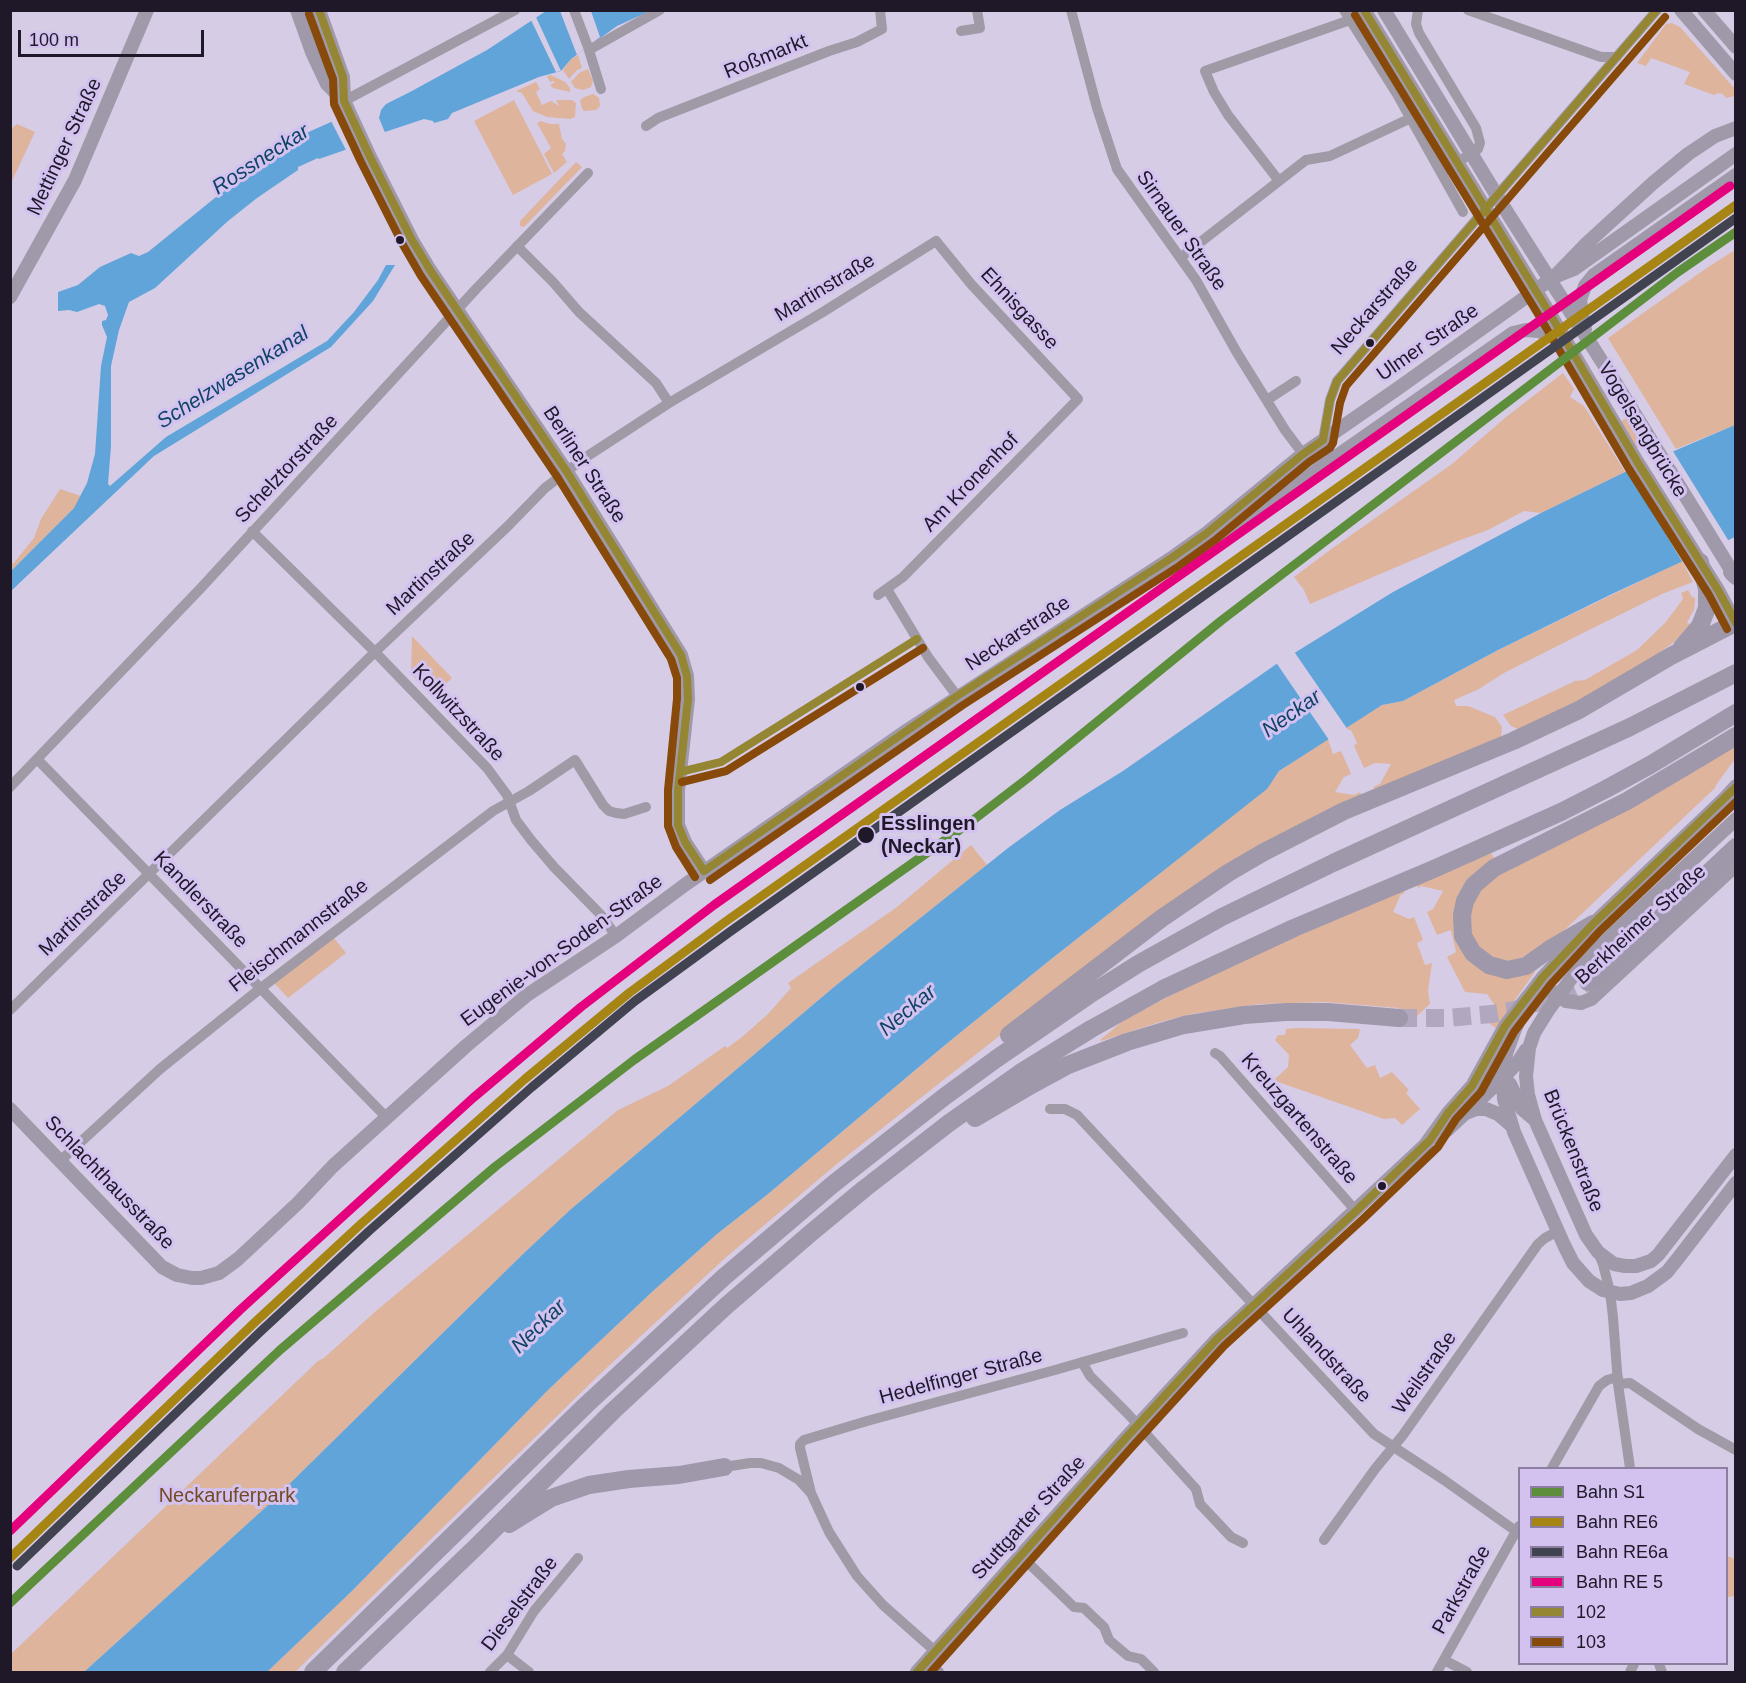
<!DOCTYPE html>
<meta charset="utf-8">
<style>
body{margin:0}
#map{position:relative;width:1746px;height:1683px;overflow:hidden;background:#d6cce6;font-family:Arial,sans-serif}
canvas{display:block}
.frame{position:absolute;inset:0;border:12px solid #1f1829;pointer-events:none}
.legend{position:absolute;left:1518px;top:1467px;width:210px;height:198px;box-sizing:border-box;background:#d3c2f0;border:2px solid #8b7ea0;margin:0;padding:8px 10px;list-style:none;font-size:18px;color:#1f1829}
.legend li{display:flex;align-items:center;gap:12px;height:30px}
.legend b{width:30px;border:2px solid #8b7ea0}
.scale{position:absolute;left:18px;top:30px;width:186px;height:27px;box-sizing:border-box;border:3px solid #1f1829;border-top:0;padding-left:8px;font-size:18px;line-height:21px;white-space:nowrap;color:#1f1829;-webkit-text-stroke:4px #d3c2f0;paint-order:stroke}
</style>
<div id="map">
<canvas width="1746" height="1683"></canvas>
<div class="frame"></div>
<ul class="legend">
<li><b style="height:8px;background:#5c8e3c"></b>Bahn S1</li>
<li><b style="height:8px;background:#a78514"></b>Bahn RE6</li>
<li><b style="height:8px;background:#424351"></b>Bahn RE6a</li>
<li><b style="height:8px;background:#e5007d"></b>Bahn RE 5</li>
<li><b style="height:8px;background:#958634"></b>102</li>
<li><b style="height:8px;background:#874a0a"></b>103</li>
</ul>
<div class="scale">100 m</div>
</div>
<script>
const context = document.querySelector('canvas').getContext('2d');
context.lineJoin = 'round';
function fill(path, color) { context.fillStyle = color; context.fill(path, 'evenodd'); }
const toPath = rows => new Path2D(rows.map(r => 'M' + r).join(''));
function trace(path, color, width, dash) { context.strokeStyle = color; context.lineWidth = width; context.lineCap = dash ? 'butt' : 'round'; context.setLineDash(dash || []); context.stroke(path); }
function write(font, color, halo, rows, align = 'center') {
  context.font = font + ' Arial,sans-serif'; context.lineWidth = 6; context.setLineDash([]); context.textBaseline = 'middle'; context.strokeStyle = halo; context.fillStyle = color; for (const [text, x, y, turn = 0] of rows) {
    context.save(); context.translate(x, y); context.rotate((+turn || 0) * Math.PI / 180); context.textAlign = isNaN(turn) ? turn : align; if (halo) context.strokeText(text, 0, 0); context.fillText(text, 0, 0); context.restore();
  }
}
fill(toPath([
 [1672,23,1680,27,1735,89,1735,96,1726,98,1723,94,1718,93,1714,95,1684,84,1690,72,1651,58,1646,66,1637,63,1666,24],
 [578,55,582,68,577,70,569,79,563,70,571,59],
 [588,69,593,81,591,87,583,90,575,88,571,82,579,73],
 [551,75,565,82,570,88,570,92,553,88,550,85,554,83,554,81,550,82,547,76],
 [536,82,540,89,536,92,542,105,551,101,559,106,556,100,572,100,576,103,575,117,570,119,547,117,533,111,522,93,516,91],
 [593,94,599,98,600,106,596,110,584,111,582,109,580,100,584,97],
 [514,100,552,174,513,195,474,121],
 [541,121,550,124,559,124,562,139,566,144,565,151,562,154,567,162,554,173,544,154,551,148,537,123],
 [17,124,35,132,11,183,11,129],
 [576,162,582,167,524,227,520,226,520,221],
 [1735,250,1735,425,1676,449,1608,338,1708,267],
 [1563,373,1574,389,1570,397,1584,406,1625,472,1541,513,1524,511,1488,530,1455,542,1310,604,1304,590,1294,577,1330,550,1452,464,1506,417],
 [1628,417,1643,445,1621,457,1605,430],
 [60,489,81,496,74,508,11,571,11,562,13,564,34,538,41,519],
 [1682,561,1693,582,1662,594,1589,630,1504,673,1479,689,1454,700,1456,706,1468,706,1495,717,1502,727,1501,738,1376,792,1373,787,1380,784,1391,764,1375,763,1364,768,1354,746,1357,743,1351,730,1348,730,1346,727,1382,705,1403,701,1498,650],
 [1688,590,1692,597,1695,598,1695,602,1694,610,1687,622,1690,625,1674,642,1648,661,1586,698,1518,729,1511,726,1503,715,1575,681,1585,680,1637,650,1665,623,1683,599,1681,593],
 [412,636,452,678,433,696,411,674],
 [1328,739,1333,754,1341,751,1351,774,1344,777,1335,792,1354,795,1360,792,1363,797,1120,941,838,1163,724,1259,599,1375,295,1672,267,1672,353,1590,548,1390,653,1291,717,1234,768,1194,945,1045,1050,960,1266,789,1279,771],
 [1735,742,1735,759,1716,785,1715,788,1555,939,1512,963,1490,958,1470,937,1469,908,1488,880],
 [971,845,987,865,834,987,570,1210,523,1254,266,1507,84,1672,11,1672,11,1654,318,1361,324,1358,377,1310,618,1110,668,1086,725,1046,727,1048,742,1037,768,1014,791,988,788,983,897,907],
 [1491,853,1495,860,1470,882,1465,953,1533,970,1535,972,1514,1001,1498,1030,1484,1019,1494,1004,1487,994,1465,992,1447,957,1456,952,1451,930,1437,935,1427,912,1433,909,1443,891,1421,886,1418,888,1417,885],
 [1403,890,1405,893,1401,894,1393,912,1409,919,1414,917,1423,940,1417,943,1425,965,1432,963,1428,991,1430,1004,1417,1016,1398,1025,1399,1008,1325,1002,1260,1004,1191,1014,1160,1022,1101,1041,1100,1040,1124,1020,1215,972],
 [334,938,346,953,288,998,274,983],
 [1296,1028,1360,1029,1358,1038,1350,1045,1367,1068,1375,1065,1380,1078,1392,1072,1409,1090,1406,1093,1420,1109,1402,1125,1395,1118,1384,1119,1278,1082,1275,1079,1288,1067,1289,1055,1275,1040,1278,1035,1285,1035,1286,1029],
 [1727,1556,1735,1559,1735,1596,1727,1597]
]), '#deb49d');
fill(toPath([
 [546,11,650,11,617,26,571,59,561,71,539,77,452,113,448,119,434,123,433,121,424,119,385,132,345,150,319,159,318,158,298,167,298,170,257,198,228,221,155,288,129,302,119,330,111,366,111,446,108,484,110,486,166,437,327,341,354,312,378,280,386,265,395,265,373,301,331,347,154,456,11,591,11,571,74,508,87,483,95,454,101,366,107,337,102,325,102,321,106,320,108,315,105,306,99,304,77,312,69,310,58,311,58,292,78,285,100,267,131,253,139,256,148,252,216,197,226,190,227,191,283,148,304,134,331,122,386,104,410,92,487,50],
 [1735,425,1735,537,1614,593,1498,650,1403,701,1382,705,1279,771,1267,789,1050,960,945,1045,768,1194,717,1234,653,1291,548,1390,353,1590,267,1672,84,1672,266,1507,523,1254,570,1210,834,987,1008,848,1060,810,1123,771,1275,665,1393,592,1541,513,1625,472]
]), '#60a4d9');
fill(toPath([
 [560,11,591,11,600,37,577,55],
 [535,15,561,71,556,72,530,18],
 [384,101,386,104,381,110,379,118,386,135,347,152,331,121,341,115],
 [1671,448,1730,543,1683,563,1626,468],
 [1293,650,1348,730,1328,742,1329,740,1275,661]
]), '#d6cce6');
trace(toPath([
 [1399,1018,1447,1018,1492,1014,1515,1010,1542,1001,1588,982]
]), '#b1a8c0', 18, [18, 9]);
trace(toPath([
 [574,10,588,47,601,89],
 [1071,10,1097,108,1117,169,1196,280,1236,351,1285,430,1303,454],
 [1344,10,1397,94,1463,212],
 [1418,10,1416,24,1419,33,1476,128,1480,143,1478,149,1441,173],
 [1468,10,1601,57,1617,57],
 [961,31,980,28,977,10],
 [589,50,660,10],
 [344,101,515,10],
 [646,126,658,118,829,51,857,42,882,29,880,10],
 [1279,181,1228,115,1214,92,1205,71,1350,20],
 [517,246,553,282,579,312,656,383,669,403],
 [1180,258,1306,160,1330,156,1411,118],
 [1267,400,1296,381],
 [1323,440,1330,400,1337,381,1657,10],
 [252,531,375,652,487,768,507,795,516,820,531,840,554,867,601,915,616,936],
 [887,589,928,657,957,696],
 [38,760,386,1117],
 [10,787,200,589,477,288,588,173],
 [10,1010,375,652,508,526,545,488,583,459,669,403,823,312,936,241,971,284,1078,399,903,577,878,595],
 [1215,1053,1220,1056,1356,1211],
 [1050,1109,1065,1109,1077,1115,1374,1434,1444,1480,1520,1534],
 [60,1161,160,1069,261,988,493,811,529,791,575,760,603,805,609,811,616,813,624,814,646,807],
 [1598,1252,1603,1264,1610,1292,1613,1317,1618,1384,1630,1468],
 [1082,1362,1090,1376,1128,1414,1196,1489,1200,1504,1231,1537,1243,1543],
 [1618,1384,1630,1383,1698,1429,1736,1450],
 [724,1467,750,1463,761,1463,779,1468,799,1480,811,1493,829,1532,857,1576,883,1605,936,1652],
 [1552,1468,1599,1386,1607,1380,1618,1377],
 [811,1493,800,1448,800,1444,804,1440,867,1421,1055,1370,1183,1333],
 [1324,1540,1375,1469,1403,1435,1538,1244,1545,1238,1558,1231],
 [1021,1556,1074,1607,1084,1608,1104,1627,1109,1640,1128,1656,1141,1659,1154,1672],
 [507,1655,529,1672],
 [1444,1660,1467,1672],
 [927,1661,939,1672],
 [1659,1664,1662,1672],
 [490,1672,507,1655,534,1611,578,1558],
 [1437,1672,1519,1526],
 [1630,1672,1634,1664]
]), '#9f9aa6', 10);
trace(toPath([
 [297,10,312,52,327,84,344,101],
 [319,10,343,77,344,101,370,157,412,240,430,270,567,472,681,655,687,676,688,699,678,791,678,825,685,842,704,871],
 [1364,10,1550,314,1638,463,1718,590,1736,624],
 [1384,10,1505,209,1620,390,1736,578],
 [1681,10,1736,74],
 [1704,10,1736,47],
 [1559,275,1574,269,1736,154],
 [10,297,75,180,147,10],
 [1585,329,1583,322,1580,300,1585,286,1594,275,1736,175],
 [1202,544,1234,529,1270,505,1317,470,1513,333,1526,330,1539,331,1553,337,1566,347],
 [1736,819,1599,947,1570,980,1547,1012,1534,1033,1529,1048,1526,1076,1528,1095,1535,1120,1586,1235,1598,1252,1614,1264,1625,1266,1636,1266,1651,1261,1658,1255,1736,1155],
 [1538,983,1566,1001,1581,1003,1591,999,1736,865],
 [1533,991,1515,1029,1506,1054,1503,1078,1504,1099,1514,1132,1564,1245,1573,1263,1589,1281,1603,1290,1620,1294,1631,1293,1648,1286,1667,1272,1679,1257,1736,1183],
 [1472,1086,1505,1026,1543,977,1593,924,1726,797,1736,786],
 [10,1109,162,1267,177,1275,192,1278,201,1278,219,1273,238,1259,298,1203,333,1166,466,1046,527,995,616,936,686,884,909,729,1173,557,1207,533,1303,454,1397,389,1554,277,1585,245,1653,183,1688,154,1715,136,1736,128],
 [1466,1113,1476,1109,1486,1109,1498,1114,1512,1126],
 [1434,1137,1447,1130,1503,1078,1518,1062,1526,1050],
 [917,1672,1124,1440,1217,1339,1425,1145,1448,1113,1472,1086,1481,1079,1498,1076,1503,1078,1510,1084,1522,1109,1535,1120]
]), '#9f99a9', 14);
trace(toPath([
 [1732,572,1736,576],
 [1682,647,1700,626,1707,608,1707,589,1700,562],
 [1593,924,1550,949,1526,966,1507,970,1489,965,1473,953,1463,936,1462,915,1465,901,1474,885,1494,868,1627,801,1703,756,1736,736],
 [1588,982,1622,954,1736,847],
 [1009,1035,1162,918,1228,873,1264,852,1344,811,1513,741,1579,710,1671,656,1735,623],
 [975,1118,1033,1084,1068,1065,1127,1042,1184,1025,1244,1015,1286,1012,1328,1012,1399,1018],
 [509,1524,551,1498,589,1485,629,1479,679,1475,724,1467],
 [313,1672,586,1405,724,1277,832,1185,944,1097,996,1059,1089,995,1138,964,1222,917,1333,863,1628,728,1736,673],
 [345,1672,476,1547,613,1411,726,1306,812,1232,864,1189,949,1123,1020,1073,1091,1029,1163,989,1294,928,1436,868,1561,812,1606,789,1650,765,1736,713]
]), '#9f98aa', 18);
trace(toPath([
 [319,10,343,77,344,101,370,157,412,240,430,270,567,472,681,655,687,676,688,699,678,791,678,825,685,842,704,871],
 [1364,10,1550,314,1638,463,1718,590,1736,623],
 [680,772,721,762,917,639],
 [704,871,957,696,1173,557,1207,533,1303,454,1323,440,1330,400,1337,381,1657,10],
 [917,1672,1124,1440,1217,1339,1356,1211,1430,1140,1448,1113,1472,1086,1505,1026,1543,977,1593,924,1736,787]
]), '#958634', 8);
trace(toPath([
 [309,14,333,79,334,104,361,162,403,245,421,276,558,478,671,659,677,678,677,699,668,790,668,826,676,847,695,877],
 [1355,15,1541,319,1629,469,1709,595,1727,629],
 [682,782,726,771,923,648],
 [710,880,963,705,1179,566,1214,541,1309,462,1330,448,1333,443,1340,403,1346,386,1665,17],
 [931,1672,1132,1447,1224,1346,1363,1219,1438,1147,1456,1119,1481,1092,1514,1032,1551,984,1600,931,1736,802]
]), '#874a0a', 8);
trace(toPath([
 [10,1603,280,1350,496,1166,634,1060,972,821,1028,778,1222,620,1678,272,1736,232]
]), '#5c8e3c', 9);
trace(toPath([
 [10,1558,253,1324,362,1223,525,1079,629,993,725,922,1736,205]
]), '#a78514', 9);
trace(toPath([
 [17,1566,260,1332,369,1231,532,1087,635,1001,731,931,1736,218]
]), '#424351', 9);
trace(toPath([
 [10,1531,240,1310,473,1098,581,1007,714,905,1730,186]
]), '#e5007d', 9);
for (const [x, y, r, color] of [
 [400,240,5,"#1f1829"],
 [1370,343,5,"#1f1829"],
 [860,687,5,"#1f1829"],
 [866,835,9,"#1f1829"],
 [1382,1186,5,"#1f1829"]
]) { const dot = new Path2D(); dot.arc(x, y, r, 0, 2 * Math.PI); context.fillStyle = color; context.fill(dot); trace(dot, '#d3c2f0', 2); }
write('20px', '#1f1829', '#d3c2f0', [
 ["Roßmarkt",766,57,-22],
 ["Mettinger Straße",65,147,-65],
 ["Sirnauer Straße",1181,231,55],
 ["Martinstraße",825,288,-31],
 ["Neckarstraße",1375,307,-49],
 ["Ehnisgasse",1019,309,47],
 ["Ulmer Straße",1428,343,-35],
 ["Vogelsangbrücke",1642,430,59],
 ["Berliner Straße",584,465,57],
 ["Schelztorstraße",287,469,-47],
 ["Am Kronenhof",971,483,-46],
 ["Martinstraße",431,574,-43],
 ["Neckarstraße",1018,634,-33],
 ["Kollwitzstraße",458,713,47],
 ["Kandlerstraße",200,900,46],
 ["Martinstraße",83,914,-44],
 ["Berkheimer Straße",1641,925,-42],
 ["Fleischmannstraße",299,936,-38],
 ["Eugenie-von-Soden-Straße",562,951,-36],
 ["Kreuzgartenstraße",1299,1119,49],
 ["Brückenstraße",1573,1151,68],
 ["Schlachthausstraße",109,1183,46],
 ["Uhlandstraße",1326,1356,47],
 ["Weilstraße",1425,1373,-55],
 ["Hedelfinger Straße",961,1377,-15],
 ["Stuttgarter Straße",1029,1518,-48],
 ["Parkstraße",1462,1590,-61],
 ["Dieselstraße",520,1604,-53]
]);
write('bold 20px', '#1f1829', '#d3c2f0', [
 ["Esslingen",881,824],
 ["(Neckar)",881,847]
], 'left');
write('20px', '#744a23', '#d3c2f0', [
 ["Neckaruferpark",227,1496]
]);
write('italic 21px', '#0f4465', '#d3c2f0', [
 ["Rossneckar",261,160,-33],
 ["Schelzwasenkanal",233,378,-32],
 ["Neckar",1292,714,-35],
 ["Neckar",908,1011,-40],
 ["Neckar",539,1327,-44]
]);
</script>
